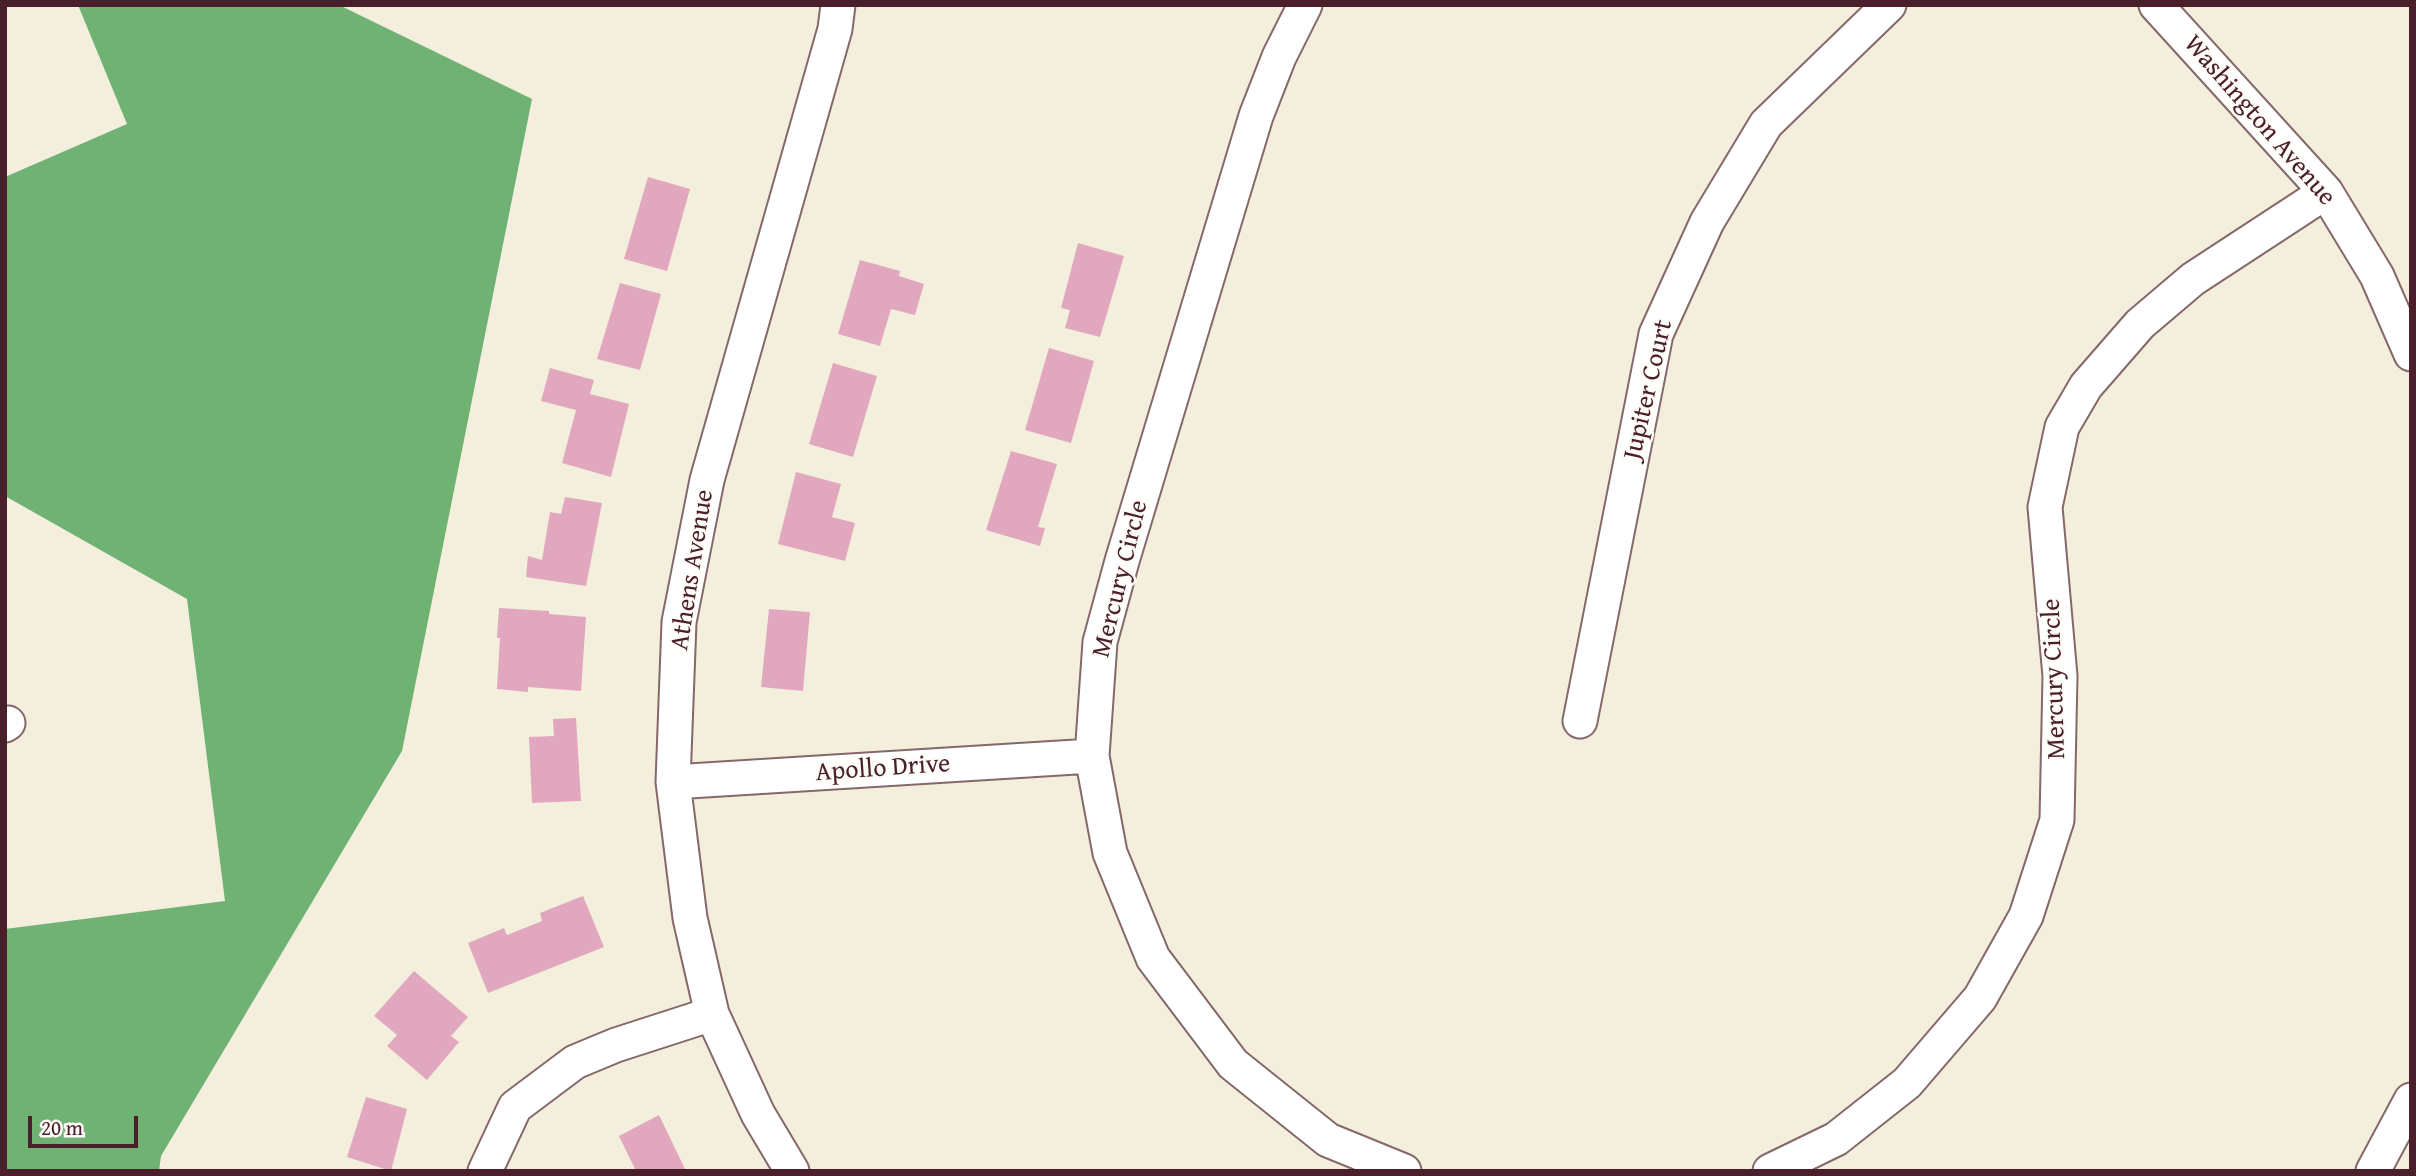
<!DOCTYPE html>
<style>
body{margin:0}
#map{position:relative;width:2416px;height:1176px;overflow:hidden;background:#f3efdc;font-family:"Gentium Book Plus",serif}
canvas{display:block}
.frame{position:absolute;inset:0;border:7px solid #4a1f2b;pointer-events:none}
.scale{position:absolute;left:28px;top:1116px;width:110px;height:32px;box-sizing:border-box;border:4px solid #4a1f2b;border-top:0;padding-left:9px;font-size:21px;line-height:24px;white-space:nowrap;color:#4a1f2b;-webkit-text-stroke:5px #fdfcf7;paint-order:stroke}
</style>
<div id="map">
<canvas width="2416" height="1176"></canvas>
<div class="frame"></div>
<div class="scale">20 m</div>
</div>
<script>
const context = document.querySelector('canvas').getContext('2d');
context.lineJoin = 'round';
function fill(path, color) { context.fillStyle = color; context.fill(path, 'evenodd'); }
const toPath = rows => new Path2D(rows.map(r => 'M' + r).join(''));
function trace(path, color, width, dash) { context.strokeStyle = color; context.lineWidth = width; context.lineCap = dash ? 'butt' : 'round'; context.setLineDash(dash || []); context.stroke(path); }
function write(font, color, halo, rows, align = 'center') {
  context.font = font + ' "Gentium Book Plus",serif'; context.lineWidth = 5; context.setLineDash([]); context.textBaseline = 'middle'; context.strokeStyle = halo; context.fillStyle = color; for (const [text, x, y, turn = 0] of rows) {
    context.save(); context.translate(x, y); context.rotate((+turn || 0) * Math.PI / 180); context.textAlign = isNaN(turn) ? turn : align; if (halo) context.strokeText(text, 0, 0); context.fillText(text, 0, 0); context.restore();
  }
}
fill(toPath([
 [78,5,339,5,532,99,402,751,161,1156,159,1171,5,1171,5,929,225,901,187,599,5,496,5,177,127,124]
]), '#6fb274');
fill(toPath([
 [648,177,690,189,667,271,624,259],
 [1078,243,1124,256,1100,337,1065,328,1070,310,1061,308],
 [860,260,900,271,899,276,924,284,915,315,891,309,880,346,838,334],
 [620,283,661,294,640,370,597,359],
 [1049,348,1094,361,1071,443,1025,430],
 [833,363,877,376,853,457,809,444],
 [550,368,594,380,590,394,629,404,611,477,562,463,576,410,541,401],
 [1011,451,1057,464,1038,527,1045,528,1040,546,986,530],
 [796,472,841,484,832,517,855,523,845,561,778,544],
 [565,497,602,503,586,586,526,577,528,556,542,560,550,512,561,514],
 [499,608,549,611,549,614,586,617,581,691,528,687,528,692,497,689,500,638,497,638],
 [769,609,810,612,803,691,761,687],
 [576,718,581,801,532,803,529,737,554,736,553,719],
 [583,896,604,947,488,993,468,943,504,928,507,935,542,921,540,913],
 [414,971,468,1017,451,1036,459,1042,427,1080,387,1046,397,1035,374,1016],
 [366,1097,407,1109,391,1171,347,1157],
 [659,1115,686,1171,636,1171,619,1136]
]), '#e1a7be');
const street = toPath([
 [1305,5,1279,57,1256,116,1122,561,1100,642,1092,756,1110,853,1153,958,1233,1064,1328,1140,1404,1171],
 [2156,5,2326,192,2377,276,2411,354],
 [1580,721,1656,334,1707,222,1766,124,1889,5],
 [5,725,8,723],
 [673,782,1092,756],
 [485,1171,515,1107,575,1062,616,1045,712,1014],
 [792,1171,758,1114,712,1014,690,918,673,782,679,622,707,480,835,29,838,5],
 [1770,1171,1836,1139,1907,1083,1980,998,2026,916,2057,820,2060,676,2045,507,2062,427,2086,386,2140,324,2193,279,2326,192],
 [2373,1171,2411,1100]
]);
trace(street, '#856869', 37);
trace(street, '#fff', 33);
write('26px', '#4a1f2b', '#fdfcf7', [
 ["Washington Avenue",2259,121,49],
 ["Jupiter Court",1649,390,-77],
 ["Athens Avenue",693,570,-81],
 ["Mercury Circle",1121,579,-76],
 ["Mercury Circle",2055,679,-92],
 ["Apollo Drive",883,769,-4]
]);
</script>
